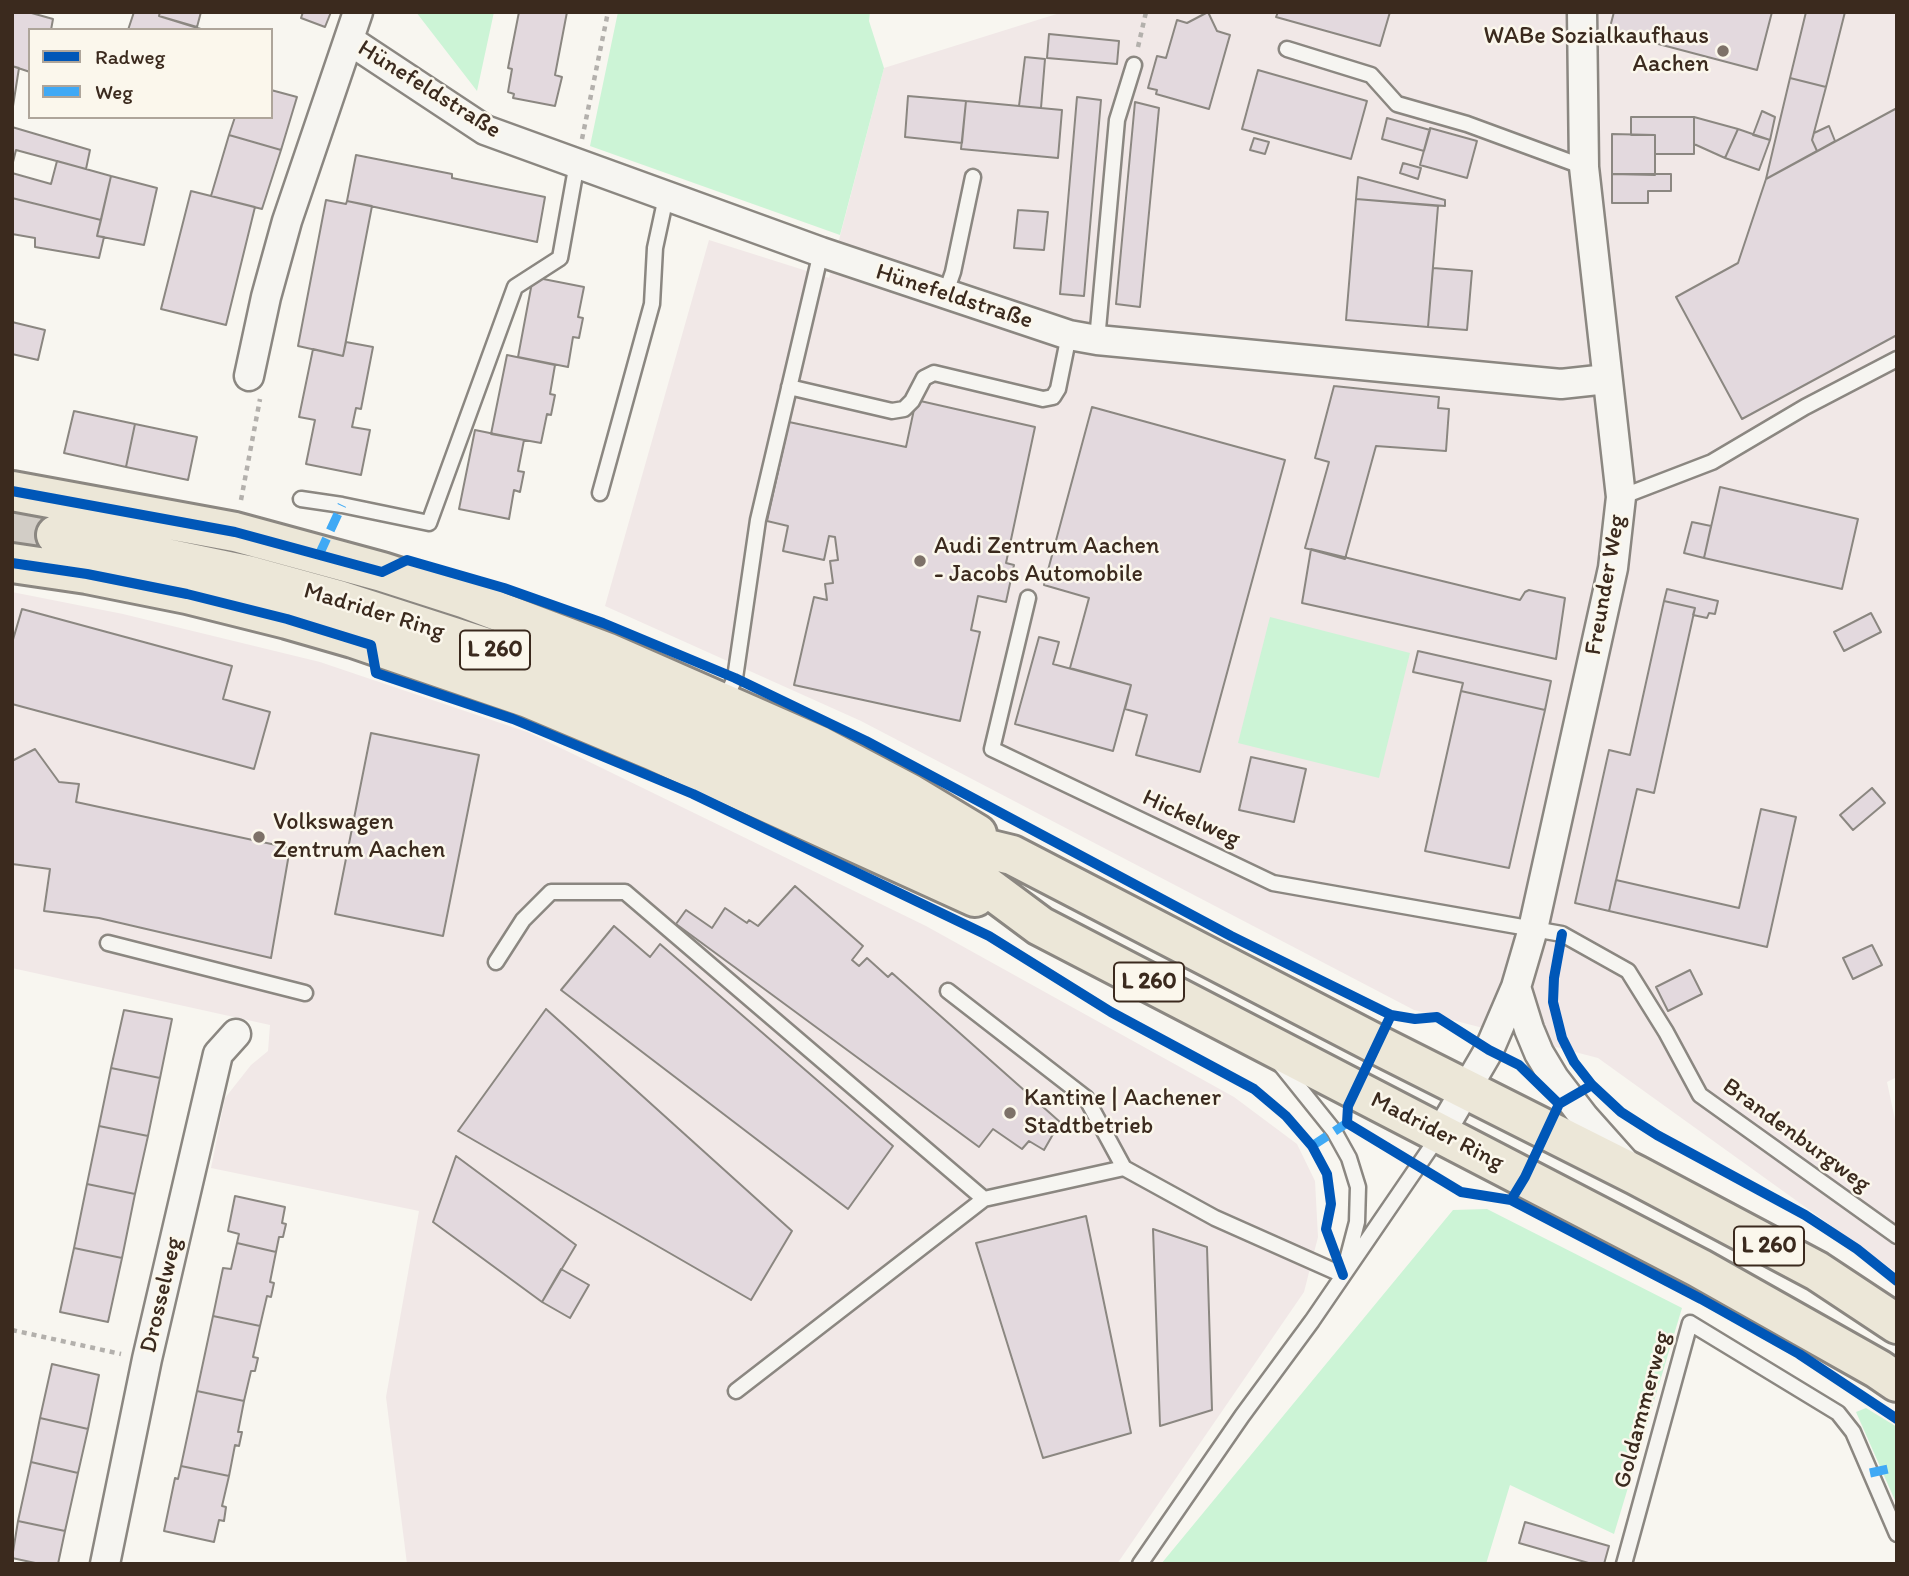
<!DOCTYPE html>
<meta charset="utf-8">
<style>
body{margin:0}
#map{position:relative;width:1909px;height:1576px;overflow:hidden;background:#f8f6f0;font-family:Itim,sans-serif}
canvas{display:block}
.frame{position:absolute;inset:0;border:14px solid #3b2a1e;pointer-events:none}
.legend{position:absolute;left:28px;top:28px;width:245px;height:91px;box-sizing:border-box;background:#fbf7ec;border:2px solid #aea59a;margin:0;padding:9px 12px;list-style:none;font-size:21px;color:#3b2a1e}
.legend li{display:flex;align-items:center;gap:14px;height:35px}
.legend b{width:35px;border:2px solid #aea59a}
</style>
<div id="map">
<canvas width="1909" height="1576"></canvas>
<div class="frame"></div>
<ul class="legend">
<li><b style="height:9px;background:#0057b8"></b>Radweg</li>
<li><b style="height:9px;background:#3fa9f5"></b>Weg</li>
</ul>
</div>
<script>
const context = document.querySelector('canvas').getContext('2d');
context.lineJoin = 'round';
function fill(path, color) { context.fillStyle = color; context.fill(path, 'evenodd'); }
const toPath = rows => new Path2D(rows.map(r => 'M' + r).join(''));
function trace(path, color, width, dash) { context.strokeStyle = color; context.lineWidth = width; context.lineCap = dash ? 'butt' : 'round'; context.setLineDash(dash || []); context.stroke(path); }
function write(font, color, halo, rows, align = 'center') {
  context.font = font + ' Itim,sans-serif'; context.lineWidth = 5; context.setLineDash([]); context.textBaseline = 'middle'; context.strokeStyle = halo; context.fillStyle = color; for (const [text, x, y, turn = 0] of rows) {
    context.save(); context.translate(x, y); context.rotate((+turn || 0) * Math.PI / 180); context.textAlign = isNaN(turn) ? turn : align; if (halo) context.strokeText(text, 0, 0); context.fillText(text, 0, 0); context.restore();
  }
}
fill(toPath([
 [1063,12,1897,12,1897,1077,1887,1082,1897,1129,1897,1273,1598,1058,1414,1010,861,721,605,606,709,240,829,278,884,68],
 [12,592,123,614,320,662,530,733,926,926,1234,1097,1297,1144,1315,1181,1318,1237,1304,1292,1117,1564,407,1564,386,1397,419,1211,211,1168,225,1098,251,1065,268,1051,270,1025,12,968]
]), '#f1e8e7');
fill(toPath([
 [416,12,494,12,477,91],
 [618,12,870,12,869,21,884,68,840,235,590,146],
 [12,508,65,514,58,556,12,548],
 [1270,617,1410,653,1379,778,1238,743],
 [1487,1209,1682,1308,1614,1534,1510,1485,1486,1564,1161,1564,1453,1210],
 [1866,1408,1897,1427,1897,1505,1856,1412]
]), '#ccf4d6');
const building = toPath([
 [12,12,28,12,53,19,51,30,30,30,30,72,12,66,12,12],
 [134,12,160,12,159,16,204,30,128,30,134,12],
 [160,12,201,12,197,27,159,16,160,12],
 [303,12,331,12,325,27,301,18,303,12],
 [519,12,567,12,555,75,562,77,555,106,513,98,514,94,508,92,512,69,508,68,519,12],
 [1208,12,1217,31,1230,35,1209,109,1156,94,1157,90,1148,88,1157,56,1166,58,1177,20,1187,23,1208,12],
 [1278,12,1390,12,1380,46,1276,17,1278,12],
 [1614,12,1772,12,1757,70,1609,31,1614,12],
 [1806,12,1845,12,1826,87,1790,78,1806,12],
 [1049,34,1119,41,1117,64,1047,58,1049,34],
 [1025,57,1045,59,1041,108,1019,106,1025,57],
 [12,66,19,68,13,106,12,106,12,66],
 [1258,70,1367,101,1351,159,1242,129,1258,70],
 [1790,78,1826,87,1812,140,1817,151,1766,179,1790,78],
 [271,90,297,97,281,150,229,135,235,117,271,117,271,90],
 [908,96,966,101,962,143,905,137,908,96],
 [1077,97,1101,100,1084,296,1060,294,1077,97],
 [966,101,1062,110,1058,158,961,149,966,101],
 [1135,102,1159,108,1140,307,1116,304,1135,102],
 [1897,108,1897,335,1742,419,1676,297,1738,263,1766,179,1897,108],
 [1762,111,1775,117,1770,140,1753,135,1762,111],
 [1631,117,1694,117,1694,154,1655,154,1655,135,1631,135,1631,117],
 [1694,117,1738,129,1725,158,1694,144,1694,117],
 [1387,118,1430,130,1424,151,1382,139,1387,118],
 [1829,126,1835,141,1817,151,1812,140,1814,133,1829,126],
 [12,127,90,150,86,169,16,150,12,166,12,127],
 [1430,128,1477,141,1467,178,1420,165,1430,128],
 [1738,129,1770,140,1759,170,1725,158,1738,129],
 [1612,134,1655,135,1655,175,1612,174,1612,134],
 [229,135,281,150,262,209,211,196,229,135],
 [1254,138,1269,142,1265,154,1250,150,1254,138],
 [356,155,452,174,452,178,545,197,537,242,347,201,356,155],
 [57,161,111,176,101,220,12,198,12,173,51,184,57,161],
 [1403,163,1421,168,1418,179,1400,173,1403,163],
 [1612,174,1671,174,1671,191,1648,191,1648,203,1612,203,1612,174],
 [111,176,157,188,144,245,97,236,111,176],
 [1358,177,1445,200,1445,206,1356,199,1358,177],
 [191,191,255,207,226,325,161,309,191,191],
 [12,198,101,220,97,236,104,237,99,258,35,247,35,238,12,234,12,198],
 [1356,199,1438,206,1428,327,1346,320,1356,199],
 [326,200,346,204,347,201,372,206,343,356,298,346,326,200],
 [1018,210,1048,212,1044,250,1014,248,1018,210],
 [1433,268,1472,271,1467,330,1428,327,1433,268],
 [533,277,584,287,578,317,583,318,579,338,573,337,568,367,518,357,533,277],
 [12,322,45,330,38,360,12,354,12,322],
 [346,342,373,347,361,409,356,408,352,427,370,430,361,475,306,464,315,420,299,417,313,349,343,356,346,342],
 [507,355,555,365,550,394,555,395,551,415,547,414,541,443,491,434,507,355],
 [1334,386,1439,397,1438,408,1449,409,1446,451,1376,446,1345,559,1305,548,1329,462,1315,458,1334,386],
 [916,400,1035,427,1006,563,1014,565,1006,602,978,596,971,630,980,632,960,721,794,685,814,597,827,600,825,584,833,583,830,561,838,560,835,537,829,536,824,560,783,551,788,526,767,521,789,422,906,447,916,400],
 [1092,407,1285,460,1200,772,1136,755,1147,715,1125,709,1131,685,1070,668,1089,598,1044,585,1092,407],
 [74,411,135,424,126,467,64,453,74,411],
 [135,424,197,437,188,480,126,467,135,424],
 [475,430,524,440,518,471,524,472,520,492,514,490,509,519,459,509,475,430],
 [1720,487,1858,519,1842,589,1704,558,1720,487],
 [1692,522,1711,526,1704,558,1684,553,1692,522],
 [1311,549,1520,600,1525,592,1529,590,1565,598,1556,659,1302,603,1311,549],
 [1667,589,1718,601,1715,614,1709,613,1707,618,1693,615,1695,608,1664,601,1667,589],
 [1664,601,1695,608,1654,793,1637,789,1609,911,1575,903,1609,750,1630,755,1664,601],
 [22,609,232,666,223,699,270,712,254,769,12,704,12,643,22,609],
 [1871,613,1881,632,1844,651,1834,632,1871,613],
 [1039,637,1059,642,1053,664,1131,685,1113,751,1015,724,1039,637],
 [1418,651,1551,681,1545,710,1461,691,1463,683,1413,672,1418,651],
 [1461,691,1545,710,1509,868,1425,851,1461,691],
 [371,733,479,755,443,936,335,914,371,733],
 [35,749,59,782,79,784,76,802,290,848,271,958,99,918,44,911,50,869,12,864,12,761,35,749],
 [1251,757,1306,769,1294,822,1239,810,1251,757],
 [1872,788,1885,803,1853,830,1840,815,1872,788],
 [1761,809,1796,817,1767,947,1609,911,1616,880,1739,908,1761,809],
 [795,886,863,946,852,960,859,966,867,958,888,977,892,973,1060,1122,1044,1150,1029,1141,1022,1149,993,1129,979,1147,676,924,686,910,712,928,725,908,747,923,749,920,758,926,795,886],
 [614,926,650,957,660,944,893,1146,848,1209,561,990,614,926],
 [1872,945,1882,965,1853,979,1843,958,1872,945],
 [1690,970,1702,994,1668,1011,1656,987,1690,970],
 [546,1009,792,1231,751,1300,458,1131,546,1009],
 [124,1010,172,1019,160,1078,111,1068,124,1010],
 [111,1068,160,1078,148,1136,99,1126,111,1068],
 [99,1126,148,1136,135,1194,87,1184,99,1126],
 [456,1156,576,1245,542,1302,433,1222,456,1156],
 [87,1184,135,1194,122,1258,74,1248,87,1184],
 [235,1196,285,1207,282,1223,286,1224,283,1237,279,1237,276,1252,237,1243,239,1234,228,1231,235,1196],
 [1086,1216,1131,1433,1043,1458,976,1243,1086,1216],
 [1153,1229,1207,1247,1212,1410,1160,1426,1153,1229],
 [237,1243,276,1252,270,1282,274,1283,271,1297,267,1296,260,1326,213,1316,223,1268,231,1269,237,1243],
 [74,1248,122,1258,108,1322,60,1312,74,1248],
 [561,1269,589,1285,570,1318,542,1302,561,1269],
 [213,1316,260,1326,253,1357,258,1358,255,1371,251,1371,244,1401,197,1391,213,1316],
 [52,1364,99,1375,88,1429,40,1418,52,1364],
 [197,1391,244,1401,238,1432,242,1432,239,1446,235,1445,229,1476,181,1466,197,1391],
 [40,1418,88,1429,78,1473,31,1462,40,1418],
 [31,1462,78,1473,65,1531,18,1521,31,1462],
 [181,1466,229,1476,222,1506,226,1507,224,1521,219,1520,214,1542,164,1531,175,1478,178,1479,181,1466],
 [18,1521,65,1531,58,1564,40,1564,12,1558,18,1521],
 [1525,1522,1609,1546,1604,1564,1592,1564,1519,1543,1525,1522]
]);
fill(building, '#e3d9de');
trace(building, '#8b8781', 2);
trace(toPath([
 [12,528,56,535]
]), '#d2cdc6', 38, [38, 19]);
const service = toPath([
 [1287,49,1371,75,1397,104,1467,124,1584,167],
 [945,295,953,272,973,177],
 [1097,340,1117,120,1134,65],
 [789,387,892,411,904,409,912,401,924,378,934,373,1043,399,1053,397,1058,389,1069,335],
 [600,493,652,304,655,248,666,197],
 [1621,497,1712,462,1805,407,1897,359],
 [301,499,342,505,429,523,515,287,560,258,577,163],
 [1028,598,992,749,1273,883,1562,934,1628,971,1666,1032,1700,1095,1897,1236],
 [724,702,735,678,758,520,821,252],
 [108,943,305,993],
 [496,962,523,920,551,892,625,892,984,1199],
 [948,991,1086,1098,1124,1168],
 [1281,1065,1334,1131,1349,1158,1358,1187,1357,1222,1346,1264],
 [736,1391,984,1199,1124,1168,1215,1218,1343,1275],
 [1140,1564,1242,1416,1312,1321,1440,1134],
 [1624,1564,1690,1323,1838,1413,1853,1432,1897,1534]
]);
const minor = toPath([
 [349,40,485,130,821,252,1069,335,1097,340,1561,384,1607,379],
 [249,376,266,297,287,221,358,12],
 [1516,987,1529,1029,1539,1053,1554,1078,1584,1117,1625,1163],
 [1441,1132,1489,1050,1516,987,1533,929,1613,568,1621,497,1584,167,1582,12],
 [105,1564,147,1359,218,1054,236,1034]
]);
const primary = toPath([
 [12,491,235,532,382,572,466,599,606,652,820,746,909,793,977,834],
 [56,535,248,575,339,600,528,661,708,734,911,830,1040,926,1699,1268,1878,1369,1897,1382],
 [12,563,87,574,187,594,287,619,353,638,528,698,654,751,975,897],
 [926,834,1012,855,1378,1045,1636,1175,1817,1271,1897,1324]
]);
trace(service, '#8b8781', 19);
trace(minor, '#8b8781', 33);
trace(primary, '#8b8781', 44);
trace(toPath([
 [1138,47,1146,12],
 [582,139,608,12],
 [241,500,260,399],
 [12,1330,121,1354]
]), '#b3b0ac', 4.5, [5, 5]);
trace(service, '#f6f5f1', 14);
trace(minor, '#f6f5f1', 28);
trace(primary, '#ece7d8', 38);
trace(toPath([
 [319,555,342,505],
 [1312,1146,1347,1123],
 [1870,1473,1897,1467]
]), '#3fa9f5', 9, [18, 9]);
trace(toPath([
 [12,491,235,532,382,572,407,560,504,588,603,623,735,678,866,741,1231,936,1391,1015],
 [12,563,87,574,187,594,287,619,371,645,376,673,513,719,693,794,989,936,1111,1012,1254,1089,1286,1116,1312,1146,1327,1174,1331,1204,1326,1229,1343,1275],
 [1562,934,1554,978,1553,1002,1562,1038,1574,1062,1592,1085,1621,1112,1657,1135,1805,1215,1857,1249,1897,1281],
 [1559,1104,1519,1065,1489,1050,1437,1017,1415,1019,1391,1015,1348,1106,1347,1123,1461,1192,1511,1200,1525,1177,1559,1104,1592,1085],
 [1511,1200,1701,1299,1799,1354,1897,1419]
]), '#0057b8', 10);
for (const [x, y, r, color] of [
 [1723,51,7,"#7d7168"],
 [920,561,7,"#7d7168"],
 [259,837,7,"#7d7168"],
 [1010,1113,7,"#7d7168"]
]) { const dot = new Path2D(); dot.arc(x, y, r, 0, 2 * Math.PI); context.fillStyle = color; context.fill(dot); trace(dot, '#fbf7ec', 2.5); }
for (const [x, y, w] of [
 [495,650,70],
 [1149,982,70],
 [1769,1246,70]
]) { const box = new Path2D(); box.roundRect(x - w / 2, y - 19.5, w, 39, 5); context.fillStyle = '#fbf7ec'; context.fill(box); trace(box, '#3b2a1e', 2); }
write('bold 23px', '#3b2a1e', null, [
 ["L 260",495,650],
 ["L 260",1149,982],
 ["L 260",1769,1246]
]);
write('24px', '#3b2a1e', '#fbf7ec', [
 ["WABe Sozialkaufhaus",1709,37,"right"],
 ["Aachen",1709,65,"right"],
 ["Audi Zentrum Aachen",934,547],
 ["- Jacobs Automobile",934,575],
 ["Volkswagen",273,823],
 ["Zentrum Aachen",273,851],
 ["Kantine | Aachener",1024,1099],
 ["Stadtbetrieb",1024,1127]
], 'left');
write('24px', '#3b2a1e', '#fbf7ec', [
 ["Hünefeldstraße",429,90,32],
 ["Hünefeldstraße",954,297,18],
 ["Freunder Weg",1606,585,-80],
 ["Madrider Ring",374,612,17],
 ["Hickelweg",1191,819,25],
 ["Madrider Ring",1437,1132,27],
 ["Brandenburgweg",1796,1136,36],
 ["Drosselweg",162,1295,-77],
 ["Goldammerweg",1643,1410,-75]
]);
</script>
